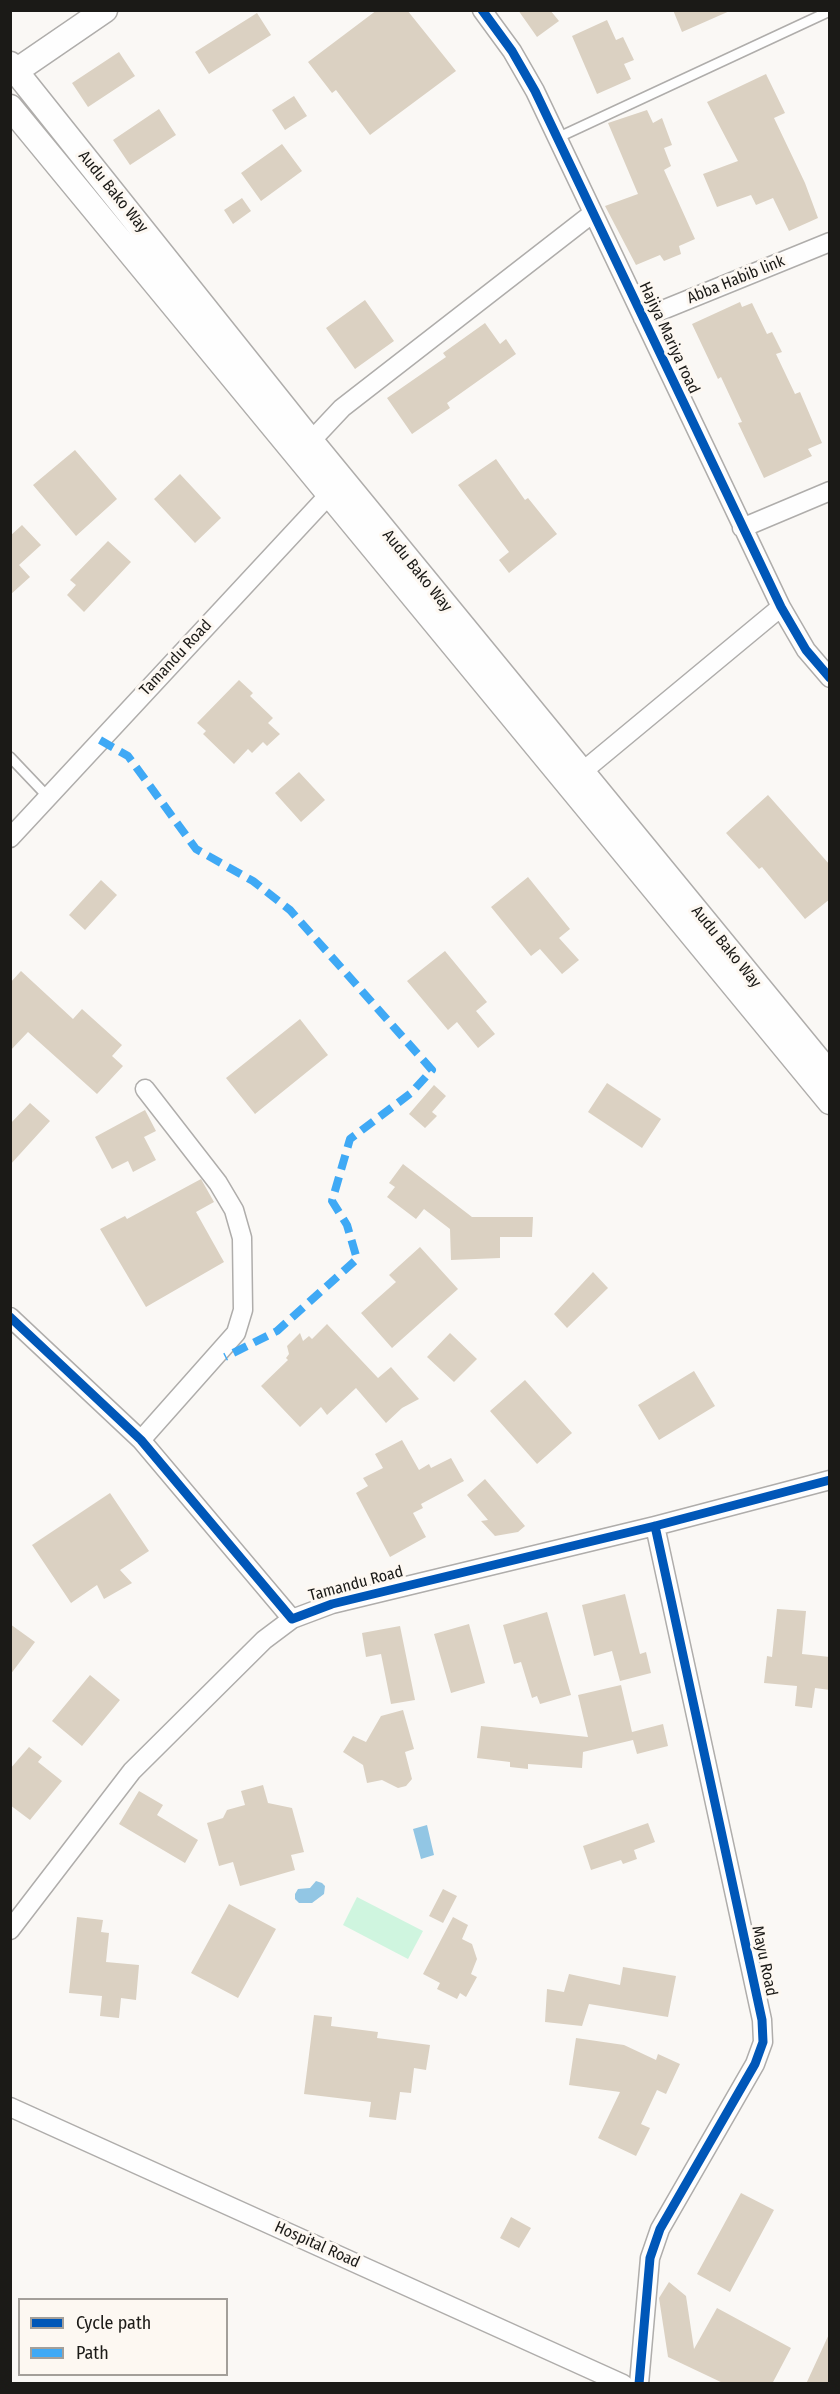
<!DOCTYPE html>
<style>
body{margin:0}
#map{position:relative;width:840px;height:2394px;overflow:hidden;background:#faf8f5;font-family:"Fira Sans Condensed",sans-serif}
canvas{display:block}
.frame{position:absolute;inset:0;border:12px solid #1b1a17;pointer-events:none}
.legend{position:absolute;left:18px;top:2298px;width:210px;height:78px;box-sizing:border-box;background:#fdf8f2;border:2px solid #a39f9a;margin:0;padding:8px 10px;list-style:none;font-size:18px;color:#1b1a17}
.legend li{display:flex;align-items:center;gap:12px;height:30px}
.legend b{width:30px;border:2px solid #a39f9a}
</style>
<div id="map">
<canvas width="840" height="2394"></canvas>
<div class="frame"></div>
<ul class="legend">
<li><b style="height:8px;background:#0057b8"></b>Cycle path</li>
<li><b style="height:8px;background:#3fa9f5"></b>Path</li>
</ul>
</div>
<script>
const context = document.querySelector('canvas').getContext('2d');
context.lineJoin = 'round';
function fill(path, color) { context.fillStyle = color; context.fill(path, 'evenodd'); }
const toPath = rows => new Path2D(rows.map(r => 'M' + r).join(''));
function trace(path, color, width, dash) { context.strokeStyle = color; context.lineWidth = width; context.lineCap = dash ? 'butt' : 'round'; context.setLineDash(dash || []); context.stroke(path); }
function write(font, color, halo, rows, align = 'center') {
  context.font = font + ' "Fira Sans Condensed",sans-serif'; context.lineWidth = 6; context.setLineDash([]); context.textBaseline = 'middle'; context.strokeStyle = halo; context.fillStyle = color; for (const [text, x, y, turn = 0] of rows) {
    context.save(); context.translate(x, y); context.rotate((+turn || 0) * Math.PI / 180); context.textAlign = isNaN(turn) ? turn : align; if (halo) context.strokeText(text, 0, 0); context.fillText(text, 0, 0); context.restore();
  }
}
fill(toPath([
 [357,1897,423,1931,408,1959,343,1925]
]), '#cff5df');
fill(toPath([
 [427,1825,434,1855,421,1859,413,1829],
 [316,1881,322,1883,325,1886,324,1894,312,1903,299,1903,295,1899,295,1894,298,1889,310,1888]
]), '#92c6e4');
fill(toPath([
 [377,10,407,10,456,71,370,135,336,90,332,93,308,62],
 [518,10,550,10,559,21,537,37],
 [673,10,732,10,682,32],
 [257,13,271,35,209,74,195,52],
 [607,20,616,40,623,37,634,60,624,64,631,79,597,94,572,36],
 [119,52,135,76,88,107,72,83],
 [766,74,785,113,774,118,805,183,818,218,789,231,773,198,756,205,751,195,717,207,703,174,738,161,707,102],
 [294,96,307,116,285,130,272,110],
 [159,109,176,135,130,165,113,140],
 [647,110,653,123,662,118,672,145,664,148,671,166,664,170,695,239,679,246,681,254,664,261,660,255,636,265,605,206,638,194,608,123],
 [282,144,302,171,261,201,241,173],
 [242,198,251,211,233,224,224,210],
 [365,300,394,341,355,369,326,328],
 [740,302,742,307,752,303,767,334,772,332,782,352,776,354,795,394,800,392,822,443,808,449,812,456,764,478,738,423,742,422,721,377,718,379,692,324],
 [485,323,500,344,506,339,516,354,447,403,450,408,412,434,387,398,446,357,443,353],
 [75,450,117,499,76,536,33,485],
 [496,459,525,500,528,498,557,534,509,573,499,560,509,552,458,485],
 [180,474,221,518,195,543,154,499],
 [22,525,41,545,19,565,30,577,10,595,10,536],
 [108,541,131,562,84,612,67,595,76,585,70,580],
 [239,680,253,693,250,696,273,718,268,723,280,734,267,746,263,742,252,753,248,749,234,764,203,734,206,731,197,723],
 [299,772,325,800,301,822,275,793],
 [768,795,830,865,830,899,805,919,762,867,759,869,726,833],
 [528,877,570,929,559,938,579,960,562,974,540,949,531,956,491,907],
 [101,880,117,895,85,930,69,915],
 [445,951,487,1002,476,1011,495,1034,478,1048,457,1022,448,1030,407,981],
 [21,971,73,1019,82,1009,122,1045,112,1056,123,1066,97,1094,28,1032,10,1051,10,983],
 [300,1019,328,1055,255,1114,226,1078],
 [607,1083,661,1119,642,1148,588,1112],
 [434,1085,446,1096,432,1112,437,1116,425,1128,409,1114],
 [30,1103,50,1121,10,1165,10,1124],
 [145,1110,156,1131,144,1137,156,1160,133,1172,128,1161,112,1169,95,1137],
 [403,1164,472,1217,533,1217,532,1237,500,1237,500,1258,451,1260,450,1229,424,1209,416,1219,387,1197,395,1187,389,1183],
 [201,1179,214,1202,196,1212,224,1262,146,1307,100,1229,125,1216,127,1219],
 [420,1247,458,1289,392,1348,361,1313,396,1282,389,1275],
 [593,1272,608,1288,567,1328,554,1314],
 [327,1324,378,1378,391,1367,419,1399,402,1408,386,1423,356,1388,327,1415,321,1407,300,1427,261,1386,288,1360,286,1358,289,1354,287,1346,300,1333,303,1341,309,1336,312,1339],
 [450,1333,477,1359,454,1382,427,1357],
 [694,1371,715,1406,659,1440,638,1405],
 [525,1380,572,1433,537,1464,490,1411],
 [402,1440,419,1470,429,1464,431,1468,451,1458,464,1481,421,1504,423,1508,413,1513,426,1537,390,1557,356,1493,368,1486,363,1478,383,1468,375,1454],
 [485,1479,525,1526,518,1532,495,1536,481,1521,488,1520,467,1495],
 [110,1493,149,1551,120,1570,132,1583,104,1599,97,1585,71,1603,32,1545],
 [625,1594,640,1654,646,1652,651,1673,620,1681,612,1651,594,1656,582,1605],
 [777,1609,806,1611,802,1654,830,1657,830,1690,815,1688,812,1708,795,1706,797,1686,764,1683,767,1656,772,1657],
 [547,1612,571,1695,540,1704,537,1696,532,1698,521,1662,514,1664,503,1625],
 [10,1624,35,1642,10,1675],
 [469,1624,485,1683,451,1693,434,1634],
 [400,1626,415,1700,391,1704,381,1654,366,1657,362,1633],
 [90,1675,120,1700,82,1746,52,1721],
 [621,1685,632,1732,663,1724,668,1746,637,1754,633,1740,583,1752,582,1768,528,1764,528,1769,510,1767,510,1762,477,1758,481,1726,588,1737,578,1695],
 [403,1710,414,1749,405,1752,412,1779,406,1786,398,1788,382,1780,367,1783,363,1765,343,1752,353,1736,366,1742,381,1716],
 [29,1747,42,1757,38,1762,62,1781,30,1820,10,1805,10,1769],
 [263,1785,268,1803,292,1808,304,1852,291,1855,295,1870,240,1886,233,1862,219,1866,207,1823,223,1818,227,1810,245,1805,241,1791],
 [139,1791,163,1805,157,1815,198,1840,185,1863,119,1824],
 [648,1823,655,1842,634,1850,637,1859,623,1864,621,1860,591,1870,583,1846],
 [443,1889,457,1896,443,1923,429,1916],
 [229,1904,276,1929,238,1998,191,1973],
 [77,1917,103,1920,101,1932,109,1933,106,1962,139,1965,136,2000,121,1998,119,2018,100,2016,102,1996,69,1993],
 [453,1917,468,1925,462,1939,472,1944,477,1959,471,1974,477,1977,466,1997,460,1993,457,1999,437,1989,440,1983,423,1974],
 [623,1967,676,1976,668,2017,589,2004,582,2026,545,2022,547,1989,564,1992,569,1974,620,1985],
 [314,2015,332,2017,331,2026,378,2032,377,2038,430,2045,426,2070,414,2068,411,2093,400,2092,396,2120,369,2117,371,2102,304,2094],
 [576,2038,624,2045,656,2060,658,2054,680,2064,666,2094,657,2090,641,2124,650,2128,636,2156,598,2138,620,2092,569,2085],
 [741,2193,774,2210,730,2292,697,2274],
 [511,2217,531,2228,519,2248,500,2238],
 [669,2282,686,2296,694,2349,717,2308,791,2348,772,2384,725,2384,668,2357,659,2298],
 [830,2332,830,2384,806,2384]
]), '#dbd1c2');
const lane = toPath([
 [557,138,830,11],
 [10,757,48,797]
]);
const street = toPath([
 [482,10,512,51,535,91,781,607,806,650,830,678],
 [643,318,830,242],
 [311,441,342,408,593,213],
 [742,528,830,491],
 [582,772,781,607],
 [10,838,338,485],
 [10,1317,141,1440,292,1619,332,1604,655,1526,830,1480],
 [141,1440,236,1333,243,1310,242,1238,234,1210,218,1183,145,1089],
 [10,1930,132,1771,264,1640,292,1619],
 [10,2107,623,2384],
 [639,2384,650,2258,660,2229,755,2064,763,2042,762,2020,655,1526]
]);
const secondary = toPath([
 [10,64,311,441,830,1074],
 [16,71,105,10],
 [10,107,830,1102]
]);
trace(lane, '#afadab', 12);
trace(street, '#afadab', 21);
trace(secondary, '#afadab', 27);
trace(lane, '#fefefe', 9);
trace(street, '#fefefe', 18);
trace(secondary, '#fefefe', 24);
trace(toPath([
 [100,740,128,756,196,849,253,881,290,910,432,1070,411,1093,350,1139,332,1201,347,1225,357,1259,277,1331,225,1357]
]), '#3fa9f5', 8, [15, 8]);
trace(toPath([
 [482,10,512,51,535,91,781,607,806,650,830,678],
 [10,1317,141,1440,292,1619,332,1604,655,1526,830,1480],
 [639,2384,650,2258,660,2229,755,2064,763,2042,762,2020,655,1526]
]), '#0057b8', 9);
write('16px', '#1b1a17', '#fdf8f2', [
 ["Audu Bako Way",113,192,51],
 ["Abba Habib link",736,280,-22],
 ["Hajiya Mariya road",669,338,65],
 ["Audu Bako Way",417,571,51],
 ["Tamandu Road",176,658,-47],
 ["Audu Bako Way",726,947,51],
 ["Tamandu Road",356,1584,-15],
 ["Mayu Road",764,1961,78],
 ["Hospital Road",317,2245,24]
]);
</script>
